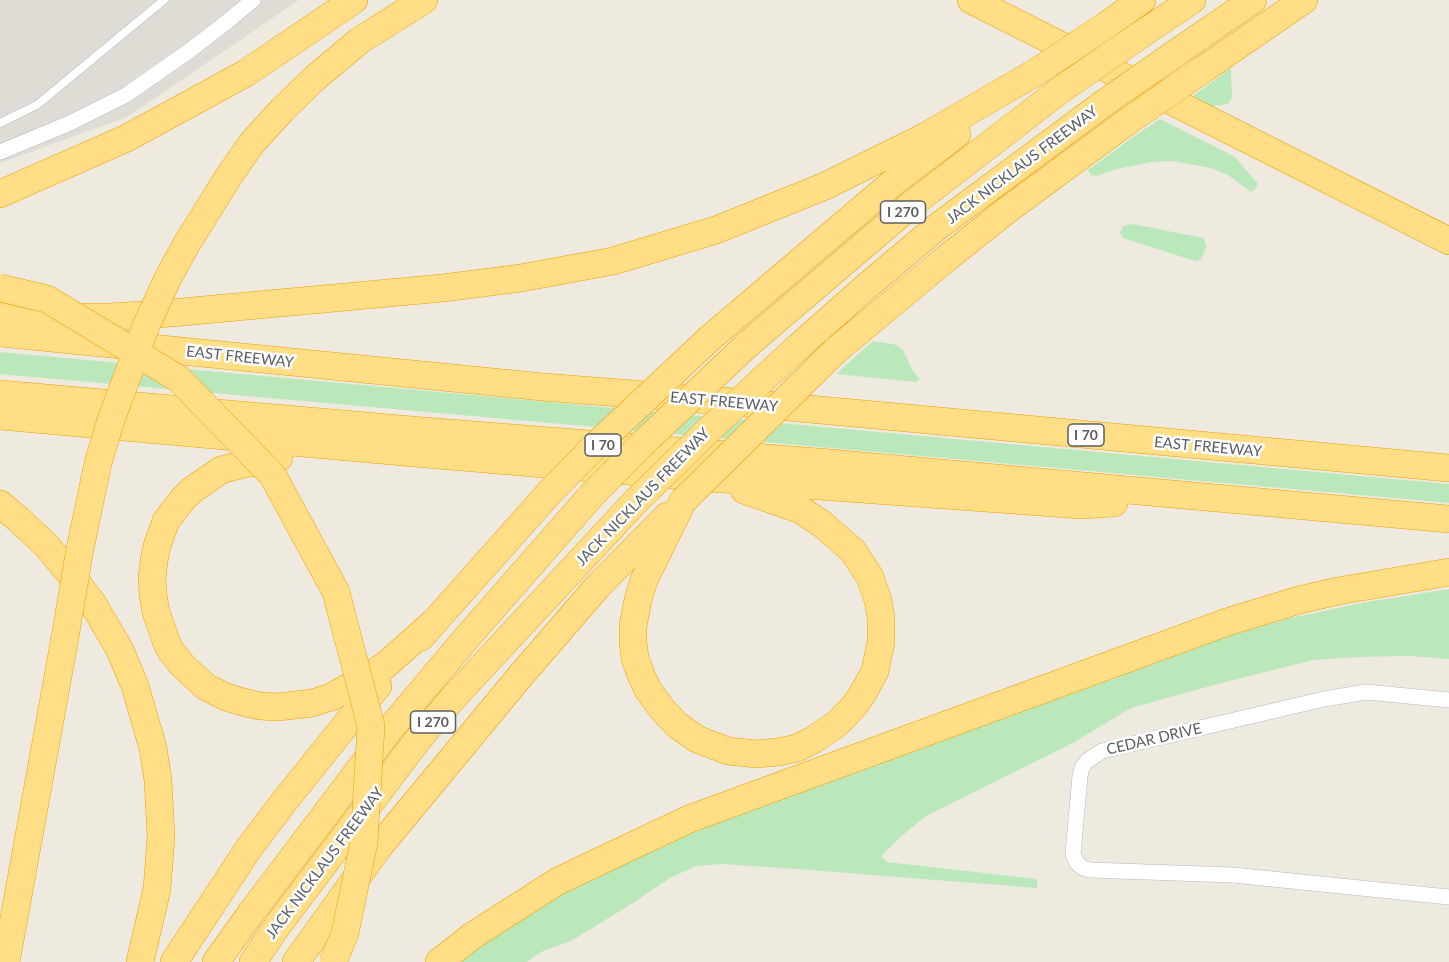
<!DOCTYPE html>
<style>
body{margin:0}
canvas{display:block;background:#eeeae0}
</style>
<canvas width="1449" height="962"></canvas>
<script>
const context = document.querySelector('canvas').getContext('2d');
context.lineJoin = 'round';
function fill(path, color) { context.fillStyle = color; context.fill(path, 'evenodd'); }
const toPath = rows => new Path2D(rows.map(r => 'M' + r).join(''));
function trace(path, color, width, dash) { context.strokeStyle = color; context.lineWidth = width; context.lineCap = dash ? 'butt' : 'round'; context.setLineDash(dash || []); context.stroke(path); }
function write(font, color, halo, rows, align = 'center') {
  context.font = font + ' Lato,sans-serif'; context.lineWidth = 5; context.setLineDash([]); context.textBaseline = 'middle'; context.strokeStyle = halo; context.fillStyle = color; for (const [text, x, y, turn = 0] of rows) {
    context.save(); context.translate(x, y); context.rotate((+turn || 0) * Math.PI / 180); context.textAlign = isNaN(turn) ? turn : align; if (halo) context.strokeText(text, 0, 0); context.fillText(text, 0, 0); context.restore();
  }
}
fill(toPath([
 [0,0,299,0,127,117,0,163]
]), '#dedcd5');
fill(toPath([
 [1231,68,1232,98,1228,104,1212,106,1193,96],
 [1160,119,1235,157,1258,184,1256,188,1251,192,1228,175,1211,168,1173,161,1152,162,1117,169,1096,176,1091,175,1088,170,1133,137],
 [1133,224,1203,238,1207,246,1201,259,1197,261,1192,260,1123,238,1120,233,1123,226],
 [873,341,897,345,903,350,913,371,920,379,916,382,836,374],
 [0,352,1449,484,1449,503,0,374],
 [1449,589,1449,659,1409,656,1358,657,1313,660,1225,682,1131,708,1071,744,926,816,904,834,881,856,887,862,1037,879,1037,888,797,869,721,864,696,866,670,878,633,903,571,941,543,951,527,962,447,962,634,852,1218,639,1286,619,1361,603]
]), '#bbe8ba');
const service = toPath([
 [0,123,37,105,164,0]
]);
const minor = toPath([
 [0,152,70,123,126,95,189,51,228,21,253,0],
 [1449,700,1366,692,1324,699,1102,751,1087,761,1082,768,1080,776,1073,854,1077,863,1083,868,1090,870,1233,875,1449,897]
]);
const motorway = toPath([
 [971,0,1449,241],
 [1108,24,1142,0],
 [1136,38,1192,0],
 [1173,55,1253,0],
 [1201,71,1304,0],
 [0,194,127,138,246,73,354,0],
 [168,278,186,245,229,176,252,143,282,110,315,78,359,41,424,0],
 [0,314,50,317,110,317,171,313,443,288,521,278,613,261,716,230,825,186,926,136,1038,71],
 [0,333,543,387,723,401,1449,468],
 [710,338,890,185,957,134],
 [748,344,911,205,1063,88],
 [798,347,867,286,937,227,1100,106],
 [835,351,948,257,1006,211,1128,121],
 [0,394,423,431,830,463,1449,519],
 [0,416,415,453,709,478,1082,505,1114,503],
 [279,458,244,464,221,470,192,490,182,500,166,521,157,546,154,561,152,578,153,595,156,612,166,641,171,651,183,666,206,687,226,697,243,702,260,706,278,707,312,703,331,697,370,675,387,664,433,623],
 [683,501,644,580,638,600,633,626,633,642,635,658,641,675,648,690,662,709,677,725,697,739,728,751,757,754,778,752,797,748,813,740,838,723,855,705,863,693,875,671,881,642,881,618,878,600,870,577,853,551,822,524,801,510,744,490],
 [0,504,18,519,46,545,71,575,93,604,120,650,135,686,153,748,158,780,161,837,157,889,140,962],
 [421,637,549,493],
 [6,962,64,643],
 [174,962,249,848,283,803,356,712,378,686],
 [216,962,251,913,390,729,463,642,590,497],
 [253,962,278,925,416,742,453,698,636,501],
 [296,962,378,848,522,674,598,586,667,516],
 [439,962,472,936,558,881,689,819,1227,622,1299,600,1338,591,1449,572]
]);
trace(service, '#b6b9be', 9);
trace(minor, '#b6b9be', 16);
trace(motorway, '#ee9f00', 28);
trace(service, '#fff', 8);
trace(minor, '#fff', 15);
trace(motorway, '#ffde86', 27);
const motorwayBridge = toPath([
 [1038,71,1108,24],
 [1063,88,1136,38],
 [1100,106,1173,55],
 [1128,121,1201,71],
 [0,288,47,299,179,379,273,476,336,592,371,726,364,842,345,933,333,962],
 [549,493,593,448,710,338],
 [590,497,641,445,748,344],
 [636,501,715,424,798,347],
 [683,501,835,351],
 [64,643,80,549,98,463,111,420,146,326,168,278]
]);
trace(motorwayBridge, '#ee9f00', 28, []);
trace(motorwayBridge, '#ffde86', 27);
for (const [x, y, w] of [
 [903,212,45],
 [1086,435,36],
 [603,445,36],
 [433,722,45]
]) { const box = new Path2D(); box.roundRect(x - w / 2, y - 11, w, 22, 4.5); context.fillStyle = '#fff'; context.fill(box); trace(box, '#595e63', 1.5); }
write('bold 14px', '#595e63', null, [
 ["I 270",903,212],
 ["I 70",1086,435],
 ["I 70",603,445],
 ["I 270",433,722]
]);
write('15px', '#595e63', '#fff', [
 ["JACK NICKLAUS FREEWAY",1022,165,-37],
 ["EAST FREEWAY",240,357,6],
 ["EAST FREEWAY",724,402,5],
 ["EAST FREEWAY",1208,447,5],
 ["JACK NICKLAUS FREEWAY",643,497,-46],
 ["CEDAR DRIVE",1154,739,-13],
 ["JACK NICKLAUS FREEWAY",325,863,-53]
]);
</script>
